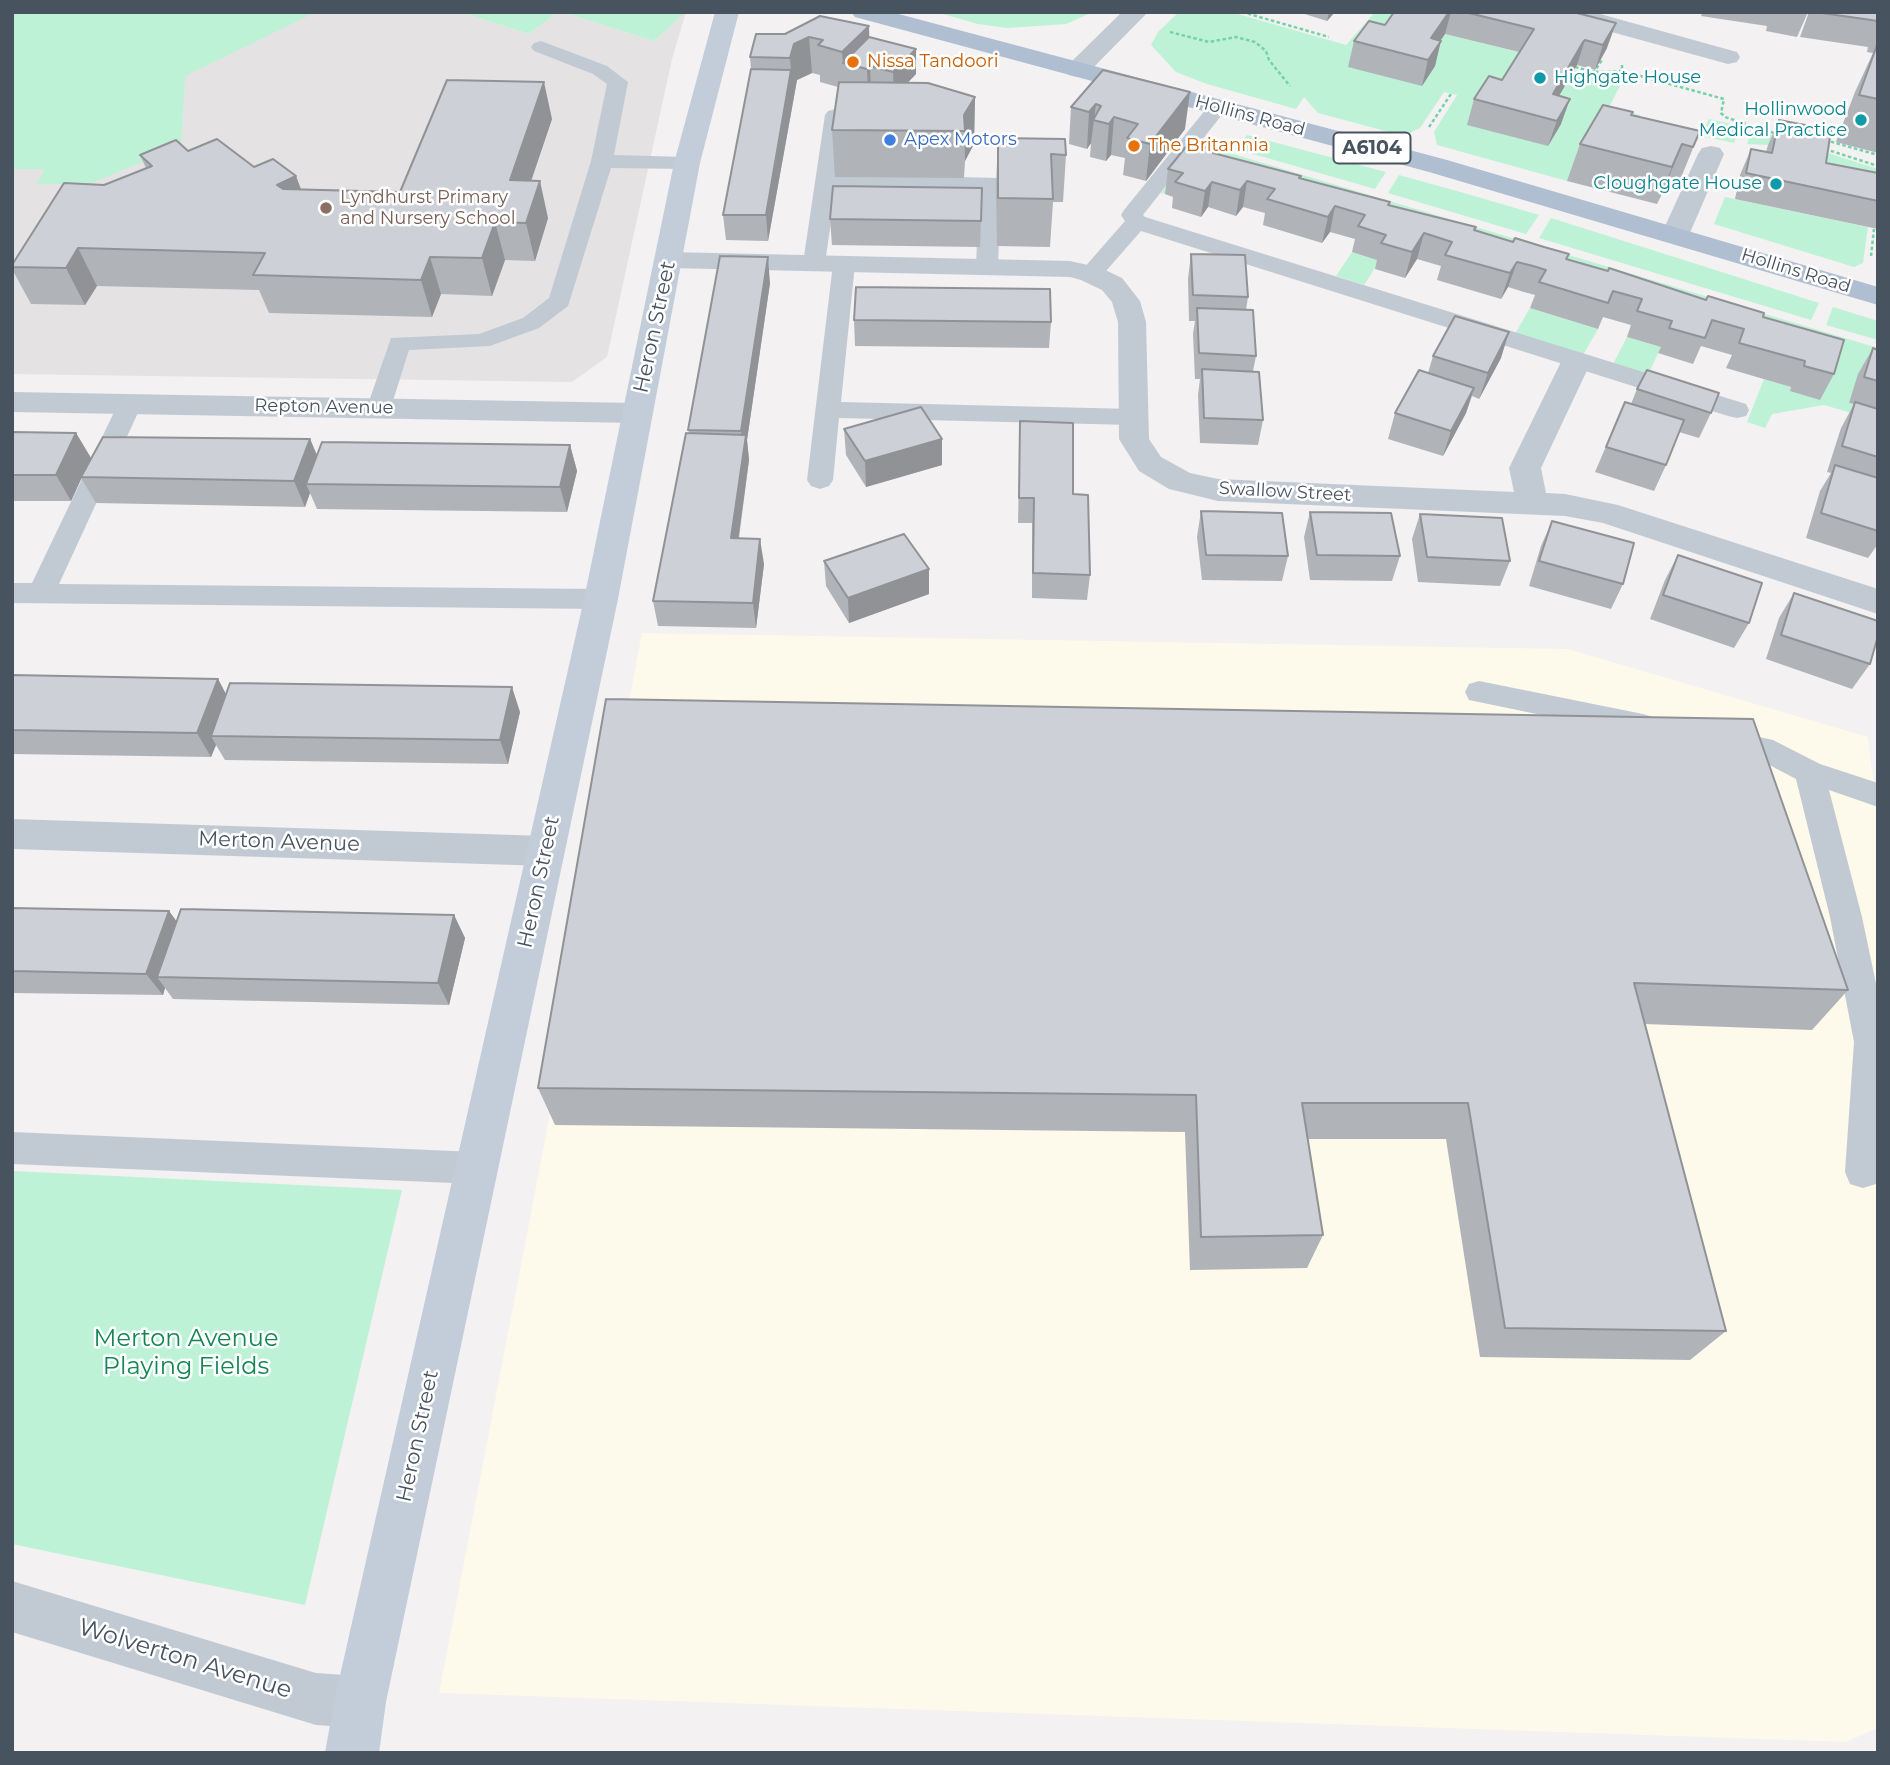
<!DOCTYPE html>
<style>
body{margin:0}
#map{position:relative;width:1890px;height:1765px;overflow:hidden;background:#f3f1f1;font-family:Montserrat,sans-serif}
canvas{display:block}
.frame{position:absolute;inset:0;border:14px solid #485360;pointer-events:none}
</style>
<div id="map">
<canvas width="1890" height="1765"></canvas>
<div class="frame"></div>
</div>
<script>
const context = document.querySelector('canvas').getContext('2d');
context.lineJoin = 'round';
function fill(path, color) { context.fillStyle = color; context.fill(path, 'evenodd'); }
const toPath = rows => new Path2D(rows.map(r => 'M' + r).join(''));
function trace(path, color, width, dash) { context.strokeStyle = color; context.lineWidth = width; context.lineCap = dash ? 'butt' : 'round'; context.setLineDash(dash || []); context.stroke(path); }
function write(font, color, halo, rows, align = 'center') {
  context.font = font + ' Montserrat,sans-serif'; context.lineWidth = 5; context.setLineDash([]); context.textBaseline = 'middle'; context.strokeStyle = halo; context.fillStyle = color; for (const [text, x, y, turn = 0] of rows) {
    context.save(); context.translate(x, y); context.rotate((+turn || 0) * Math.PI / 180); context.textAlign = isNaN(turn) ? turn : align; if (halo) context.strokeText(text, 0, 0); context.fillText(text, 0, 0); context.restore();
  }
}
fill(toPath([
 [642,633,1568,649,1868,737,1878,818,1878,1728,1846,1742,439,1693]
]), '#fdf9eb');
fill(toPath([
 [12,12,460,12,529,34,558,12,562,12,654,41,686,12,672,59,607,357,572,382,12,374]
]), '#e4e2e3');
fill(toPath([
 [12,12,316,12,185,76,181,146,89,184,37,184,45,169,12,169],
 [460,12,558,12,529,34],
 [562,12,686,12,654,41],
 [936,12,1093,12,1066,24,1007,28,978,24],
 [1179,12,1231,12,1346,45,1375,12,1407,12,1424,64,1445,34,1526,54,1545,120,1574,70,1622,82,1609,107,1640,115,1634,127,1590,142,1567,181,1437,145,1434,132,1457,95,1444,92,1420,128,1404,136,1318,113,1304,97,1296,109,1207,84,1176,72,1151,45,1158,32],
 [1709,119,1740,126,1734,143,1701,136],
 [1751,131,1759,131,1878,169,1878,202,1768,145,1747,144],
 [1247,135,1386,172,1375,189,1236,149],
 [1200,144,1878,348,1878,380,1849,402,1878,411,1876,420,1824,405,1772,414,1765,428,1747,422,1764,379,1791,387,1790,391,1830,366,1186,169,1165,194,1161,193],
 [1399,175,1464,193,1539,215,1526,234,1388,193],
 [1725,197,1868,227,1863,263,1854,267,1714,224],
 [1551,218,1665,254,1819,303,1811,320,1539,238],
 [1352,252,1380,260,1364,285,1336,276],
 [1833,307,1878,321,1878,340,1826,325],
 [1530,308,1598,329,1583,355,1515,334],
 [1627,337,1661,347,1648,375,1613,364],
 [12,1171,402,1190,305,1605,12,1544]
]), '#bef2d6');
trace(toPath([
 [1242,12,1329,37],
 [1170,32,1209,42,1236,37,1255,42,1266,51,1269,60,1290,86],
 [1622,65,1622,71,1724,99,1721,113,1725,117,1777,134],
 [1575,67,1594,72,1602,60],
 [1595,72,1622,71],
 [1429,127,1451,94],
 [1825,140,1878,155],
 [1825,149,1878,166],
 [1871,256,1874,229]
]), '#74d2aa', 2.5, [3.5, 2.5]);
fill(toPath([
 [541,41,607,66,628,82,614,155,687,157,695,158,698,163,695,168,687,169,611,168,568,306,539,328,490,346,409,350,391,407,388,413,379,415,370,413,367,407,391,338,479,334,523,318,549,298,591,161,607,84,593,74,534,51,531,47,534,43,541,41],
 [1218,101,1225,103,1228,107,1143,215,1145,217,1746,404,1749,410,1746,416,1737,418,1728,416,1141,231,1099,279,1083,279,1080,274,1083,269,1125,221,1121,215,1124,210,1211,103,1218,101],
 [835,109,842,111,845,115,837,174,998,178,1001,183,998,267,995,272,987,274,979,272,976,267,979,189,836,187,825,263,822,268,814,270,806,268,803,263,825,115,828,111,835,109],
 [844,257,852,259,855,264,841,402,1133,409,1142,411,1145,417,1142,423,1133,425,839,418,833,480,829,486,820,489,811,486,807,480,833,264,836,259,844,257],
 [130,396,139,398,142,404,59,584,601,589,611,592,615,599,611,606,601,609,12,603,12,583,32,583,118,404,121,398,130,396],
 [1479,681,1643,714,1653,717,1658,725,1653,733,1643,736,1469,700,1465,692,1469,684,1479,681],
 [1722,729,1773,740,1820,764,1878,783,1878,807,1829,790,1862,917,1878,993,1878,1179,1876,1184,1863,1188,1850,1184,1845,1172,1854,1042,1830,917,1796,779,1756,758,1712,748,1707,740,1712,732,1722,729],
 [12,1132,476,1152,489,1156,494,1168,489,1180,476,1184,12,1164,12,1132]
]), '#c1cad3');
fill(toPath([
 [1122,12,1148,12,1086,75,1077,77,1068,75,1065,70,1068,65,1122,12],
 [1553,12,1593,12,1737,52,1740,57,1737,62,1728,64,1557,17,1553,12],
 [1711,146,1720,148,1724,154,1689,235,1685,241,1675,243,1665,241,1661,235,1698,154,1702,148,1711,146],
 [669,252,1070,261,1101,268,1122,278,1140,301,1146,322,1149,439,1161,457,1190,473,1218,479,1514,492,1509,468,1561,362,1566,355,1576,353,1586,355,1591,362,1541,468,1546,493,1565,494,1618,505,1878,589,1878,614,1603,523,1565,516,1218,501,1169,489,1139,471,1119,439,1118,322,1112,302,1102,290,1081,280,1070,277,669,268,659,266,655,260,659,254,669,252],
 [12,392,636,403,647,406,651,413,647,420,636,423,12,412,12,392],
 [12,819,546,836,559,840,565,851,559,862,546,866,12,849,12,819],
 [12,1581,316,1673,360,1676,379,1683,386,1702,379,1721,360,1728,316,1725,12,1632,12,1581]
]), '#c1cad3');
fill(toPath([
 [715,12,739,12,700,163,618,599,386,1702,379,1753,325,1753,334,1702,584,599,674,163,715,12]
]), '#c3cdda');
fill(toPath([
 [851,12,891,12,1447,160,1878,287,1878,305,1429,172,855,17,851,12]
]), '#b0bed1');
fill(toPath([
 [1298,12,1335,12,1327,21],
 [1394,12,1573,12,1607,48,1595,70,1577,65,1559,96,1561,124,1548,146,1467,125,1474,99,1502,80,1519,52,1445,34,1440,41,1435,66,1422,86,1348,67,1354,41,1385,25],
 [1703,12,1808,12,1797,37,1766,31,1767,26,1701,16],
 [1809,12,1878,12,1878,153,1836,142,1855,92,1873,53,1867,52,1868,47,1800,37],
 [756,34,869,37,916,74,908,82,975,97,974,144,965,161,964,178,835,177,832,130,838,87,820,82,820,75,812,73,797,80,768,241,726,240,723,215,751,69,750,57],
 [1103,70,1185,129,1146,181,1123,175,1125,158,1111,155,1106,161,1090,157,1091,143,1087,149,1069,144,1071,107],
 [1632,115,1700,131,1678,185,1667,182,1657,204,1567,181,1580,144],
 [552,119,531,180,548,218,535,261,505,260,492,296,441,294,432,317,269,313,259,290,97,286,85,305,31,304,12,269,12,265,104,185,146,168,140,155,188,151,254,167,301,189,400,192],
 [1779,120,1826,163,1878,173,1878,229,1735,199,1740,175,1751,149,1766,152,1768,145],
 [998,138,1066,155,1063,202,1053,202,1050,247,997,246,996,186],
 [1215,150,1215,154,1301,176,1300,179,1390,202,1389,205,1476,227,1475,231,1513,242,1569,254,1567,259,1763,317,1834,374,1820,400,1790,391,1791,387,1726,368,1732,355,1701,346,1693,364,1658,353,1661,347,1627,337,1631,325,1603,317,1598,329,1530,308,1535,295,1524,292,1508,287,1501,299,1437,280,1441,266,1417,259,1405,278,1375,269,1377,260,1352,252,1355,239,1330,232,1322,243,1263,225,1265,213,1243,207,1236,216,1208,207,1201,217,1172,208,1173,197,1165,194,1168,169],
 [982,188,980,247,832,245,830,219],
 [1191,254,1248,297,1246,310,1256,356,1253,371,1263,420,1258,445,1200,443,1198,395,1200,379,1195,379,1193,334,1195,321,1189,321,1188,279],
 [770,283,747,440,749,460,739,538,764,564,756,628,658,626,653,601,689,433,688,430],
 [854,320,1051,322,1049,348,855,346],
 [1873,348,1878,350,1878,544,1868,558,1806,538,1820,491,1831,473,1827,472,1841,428,1854,404,1849,403,1858,374],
 [1433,356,1501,358,1479,399,1472,396,1466,413,1443,456,1388,439,1395,413,1428,373],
 [1637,389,1711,413,1699,438,1679,432,1666,465,1654,491,1595,472,1625,402,1631,404],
 [1020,421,1073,494,1090,575,1087,600,1032,598,1032,523,1018,523],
 [844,429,942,439,942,465,866,487,846,455],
 [12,432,76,433,91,458,83,474,310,439,317,455,570,445,577,471,567,512,317,509,310,493,305,507,96,503,81,478,71,501,12,501],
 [1201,511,1288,556,1282,581,1202,580,1197,537],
 [1310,512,1400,556,1392,581,1310,580,1304,537],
 [1420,514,1510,561,1500,586,1418,582,1412,539],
 [1552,521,1623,584,1611,609,1529,586,1541,546],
 [1678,555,1749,623,1734,648,1650,619,1665,580],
 [824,561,929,569,929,594,849,623,826,586],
 [1794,593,1870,664,1852,689,1766,659,1779,618],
 [12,675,218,679,226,694,520,712,508,764,225,760,216,745,211,757,12,754],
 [606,699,1848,990,1812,1030,1644,1024,1726,1331,1690,1360,1480,1357,1446,1139,1308,1139,1323,1235,1307,1268,1190,1270,1185,1132,555,1125,538,1088],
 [12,908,169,911,177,922,454,915,465,938,449,1005,173,999,165,988,163,995,12,993]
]), '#b0b3b8');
fill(toPath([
 [1329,12,1335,12,1327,21],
 [1449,12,1451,12,1445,34,1427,60,1431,38],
 [1616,23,1607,48,1595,70,1603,45],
 [869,26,870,62,843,63,842,52],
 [809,37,812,73,797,80,768,241,766,215,791,70,790,58,794,44],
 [1585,40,1577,65,1545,120,1553,94],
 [1441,41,1435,66,1422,86,1428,60],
 [916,49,916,74,894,97,893,72],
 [870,66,871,92,868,95,867,69],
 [544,82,552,119,519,217,510,180],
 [1190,92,1185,129,1146,181,1150,144],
 [975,97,974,144,965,161,964,115],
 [1570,99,1561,124,1548,146,1557,121],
 [1096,104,1091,143,1087,149,1089,112],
 [1114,117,1111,155,1106,161,1109,124],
 [1682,144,1667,182,1657,204,1672,167],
 [296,176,310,213,277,185],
 [540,181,548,218,535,261,526,223],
 [1247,181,1243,207,1236,216,1240,190],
 [1212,182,1208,207,1201,217,1205,191],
 [1335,206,1330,232,1322,243,1328,217],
 [495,222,505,260,492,296,482,258],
 [1424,233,1417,259,1405,278,1412,252],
 [78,248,97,286,85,305,66,268],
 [430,257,441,294,432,317,421,280],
 [768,257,770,283,747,440,749,460,735,563,731,538,744,452,741,431],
 [1517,262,1508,287,1501,299,1510,273],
 [1509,332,1501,358,1479,399,1488,373],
 [1474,388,1466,413,1443,456,1451,431],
 [76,433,91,458,71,501,56,475],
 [310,439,321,465,306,484,310,493,305,507,294,481],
 [942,439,942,465,866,487,865,461],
 [570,445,577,471,567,512,560,487],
 [760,539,764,564,756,628,753,603],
 [929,569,929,594,849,623,848,598],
 [218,679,231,704,211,736,216,745,211,757,197,733],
 [512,687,520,712,508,764,500,740],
 [169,911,185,933,157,977,165,988,163,995,146,974],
 [454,915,465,938,449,1005,438,983]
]), '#909296');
const building = toPath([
 [1394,12,1449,12,1431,38,1441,41,1428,60,1354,41,1369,21,1385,25,1394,12],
 [1465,12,1573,12,1616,23,1603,45,1585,40,1583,42,1553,94,1570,99,1557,121,1474,99,1489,76,1502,80,1534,29,1465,12],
 [1815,12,1878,12,1878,21,1815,12],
 [820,16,869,26,842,52,818,45,823,40,809,37,794,44,790,58,750,57,756,34,785,34,820,16],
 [869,37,916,49,893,72,870,66,867,69,843,63,869,37],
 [1877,45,1878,45,1878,99,1859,95,1877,45],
 [751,69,791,70,766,215,723,215,751,69],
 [1103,70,1190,92,1150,144,1127,138,1138,124,1114,117,1109,124,1093,120,1101,106,1096,104,1089,112,1071,107,1103,70],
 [447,80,544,82,510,180,540,181,526,223,495,222,482,258,430,257,421,280,253,275,265,253,78,248,66,268,12,267,12,265,64,183,104,185,152,166,140,155,176,140,188,151,217,139,254,167,273,159,296,176,277,185,283,189,400,192,447,80],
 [839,82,928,83,975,97,964,115,965,131,832,130,839,82],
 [1603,105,1633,112,1631,115,1700,131,1693,147,1682,144,1672,167,1580,144,1603,105],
 [1779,120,1831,130,1826,163,1878,173,1878,201,1746,173,1751,149,1772,153,1779,120],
 [998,138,1065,139,1066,155,1051,154,1053,199,998,198,998,138],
 [1189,143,1215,150,1213,153,1301,176,1299,178,1390,202,1388,205,1476,227,1474,230,1513,242,1515,238,1544,247,1569,254,1566,259,1608,271,1609,268,1706,300,1708,296,1764,313,1763,317,1844,340,1834,374,1804,366,1805,361,1739,343,1744,329,1712,320,1705,338,1669,328,1672,321,1637,311,1642,299,1613,291,1608,303,1539,282,1546,270,1533,266,1517,262,1510,273,1445,255,1452,242,1424,233,1412,252,1381,243,1386,235,1358,226,1365,215,1335,206,1328,217,1267,199,1275,189,1247,181,1240,190,1212,182,1205,191,1175,182,1183,173,1168,169,1189,143],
 [833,186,982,188,981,221,830,219,833,186],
 [1191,254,1245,255,1248,297,1193,295,1191,254],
 [720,256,768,257,741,431,688,430,720,256],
 [856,287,1050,289,1051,322,854,320,856,287],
 [1197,308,1253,310,1256,356,1199,353,1197,308],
 [1455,316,1509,332,1488,373,1433,356,1455,316],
 [1873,348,1878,350,1878,381,1864,377,1873,348],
 [1202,369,1259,372,1263,420,1204,418,1202,369],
 [1419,370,1474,388,1451,431,1395,413,1419,370],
 [1647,370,1719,393,1711,413,1637,389,1647,370],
 [1625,402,1684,420,1666,465,1606,447,1625,402],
 [1855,402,1878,409,1878,457,1842,446,1855,402],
 [921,407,942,439,865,461,844,429,921,407],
 [1020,421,1073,423,1073,494,1088,495,1090,575,1033,573,1034,498,1019,498,1020,421],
 [12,432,76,433,56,475,12,475,12,432],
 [686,433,746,435,731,538,760,539,753,603,653,601,686,433],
 [103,437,310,439,294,481,81,477,103,437],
 [322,442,570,445,560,487,306,484,322,442],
 [1835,465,1878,478,1878,531,1821,513,1835,465],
 [1201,511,1282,513,1288,556,1206,555,1201,511],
 [1310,512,1391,513,1400,556,1317,555,1310,512],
 [1420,514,1502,518,1510,561,1427,557,1420,514],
 [1552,521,1634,543,1623,584,1539,561,1552,521],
 [904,534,929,569,848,598,824,561,904,534],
 [1678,555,1762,583,1749,623,1663,595,1678,555],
 [1794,593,1878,621,1878,636,1870,664,1781,635,1794,593],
 [12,675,218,679,197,733,12,730,12,675],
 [230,683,512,687,500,740,211,736,230,683],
 [606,699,1753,719,1848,990,1634,983,1726,1331,1505,1328,1468,1103,1302,1103,1323,1235,1201,1237,1196,1095,538,1088,606,699],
 [12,908,169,911,146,974,12,971,12,908],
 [181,909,454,915,438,983,157,977,181,909]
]);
fill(building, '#cdd0d6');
trace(building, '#909296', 2);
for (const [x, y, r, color] of [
 [853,62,7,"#e8710a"],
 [1540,78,7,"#0f9aa8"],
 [1861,120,7,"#0f9aa8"],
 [890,140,7,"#3f7fe0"],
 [1134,146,7,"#e8710a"],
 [1776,184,7,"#0f9aa8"],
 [326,208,7,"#8d6e63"]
]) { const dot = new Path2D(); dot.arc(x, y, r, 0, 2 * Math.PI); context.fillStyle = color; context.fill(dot); trace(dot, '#fff', 2.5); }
write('18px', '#c56008', '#fff', [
 ["Nissa Tandoori",867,62],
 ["The Britannia",1148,146]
], 'left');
write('18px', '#0d838f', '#fff', [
 ["Highgate House",1554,78,"left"],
 ["Hollinwood",1847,110],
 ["Medical Practice",1847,131],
 ["Cloughgate House",1762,184]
], 'right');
write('18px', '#485360', '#fff', [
 ["Hollins Road",1250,116,15],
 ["Hollins Road",1796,271,17],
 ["Repton Avenue",324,407,1],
 ["Swallow Street",1285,492,3]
]);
write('18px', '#366cbe', '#fff', [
 ["Apex Motors",904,140]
], 'left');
write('18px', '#785e54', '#fff', [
 ["Lyndhurst Primary",340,198],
 ["and Nursery School",340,219]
], 'left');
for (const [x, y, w] of [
 [1372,148,77]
]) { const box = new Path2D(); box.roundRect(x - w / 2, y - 15.5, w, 31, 5); context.fillStyle = '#fff'; context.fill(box); trace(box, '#485360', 2); }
write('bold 19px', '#485360', null, [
 ["A6104",1372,148]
]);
write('21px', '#485360', '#fff', [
 ["Heron Street",655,327,-78],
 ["Merton Avenue",279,842,2],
 ["Heron Street",539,882,-78],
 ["Heron Street",418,1436,-78]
]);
write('24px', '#138654', '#fff', [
 ["Merton Avenue",186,1339],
 ["Playing Fields",186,1367]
]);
write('24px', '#485360', '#fff', [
 ["Wolverton Avenue",185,1659,17]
]);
</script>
